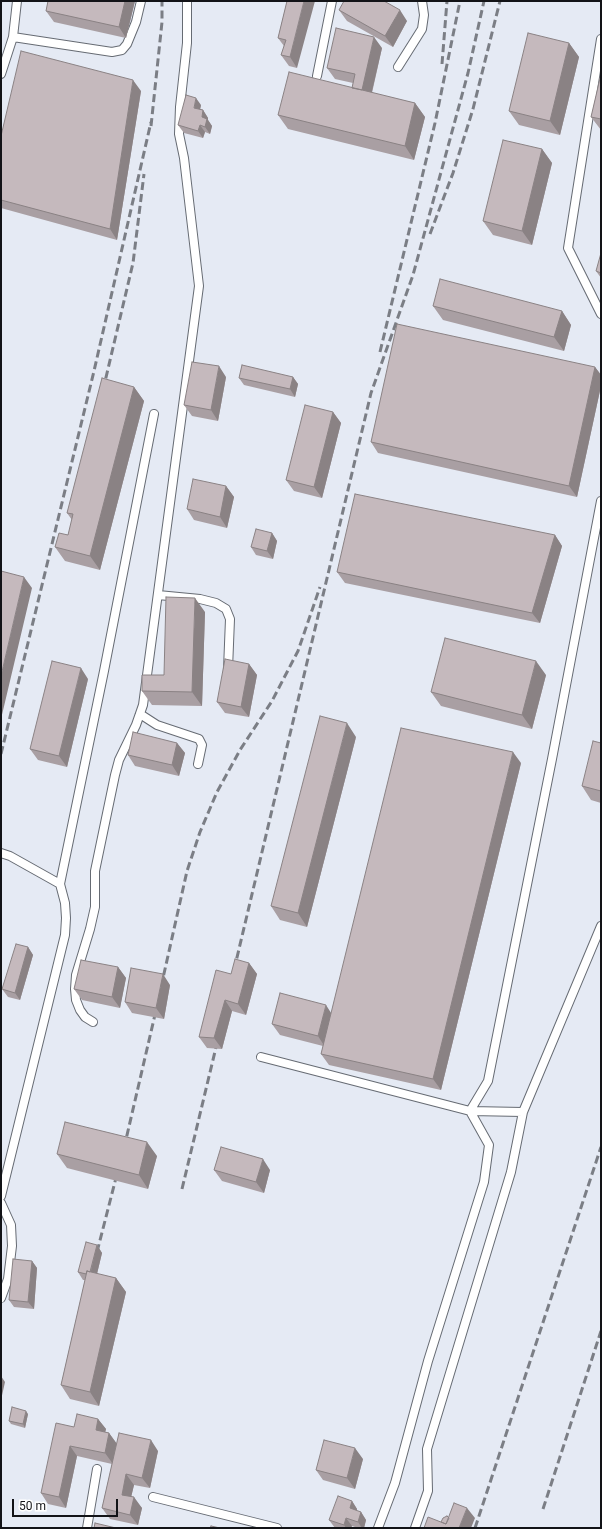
<!DOCTYPE html>
<style>
body{margin:0}
#map{position:relative;width:602px;height:1529px;overflow:hidden;background:#e5eaf4;font-family:Roboto,sans-serif}
canvas{display:block}
.frame{position:absolute;inset:0;border:2px solid #121317;pointer-events:none}
.scale{position:absolute;left:12px;top:1499px;width:106px;height:18px;box-sizing:border-box;border:2px solid #121317;border-top:0;padding-left:5px;font-size:12px;line-height:14px;white-space:nowrap;color:#121317;-webkit-text-stroke:3px #fff;paint-order:stroke}
</style>
<div id="map">
<canvas width="602" height="1529"></canvas>
<div class="frame"></div>
<div class="scale">50 m</div>
</div>
<script>
const context = document.querySelector('canvas').getContext('2d');
context.lineJoin = 'round';
const toPath = rows => new Path2D(rows.map(r => 'M' + r).join(''));
function trace(path, color, width, dash) { context.strokeStyle = color; context.lineWidth = width; context.lineCap = dash ? 'butt' : 'round'; context.setLineDash(dash || []); context.stroke(path); }
function fill(path, color) { context.fillStyle = color; context.fill(path, 'evenodd'); }
const service = toPath([
 [13,37,112,52,122,50,127,44,136,22,141,1],
 [601,39,568,248,601,314],
 [398,67,422,29,424,15,422,1],
 [1,74,13,37,17,1],
 [317,76,332,1],
 [158,595,200,599,216,603,226,609,230,619,228,669],
 [140,714,157,725,199,739,202,745,198,764],
 [1,853,10,856,60,884,65,903,66,918,65,935,1,1196],
 [60,884,104,671,154,414],
 [93,1022,85,1017,80,1010,76,1000,75,989,76,975,90,929,95,907,95,871,115,775,119,760,136,725,143,705,199,286,184,158,179,134,180,107,187,43,187,1],
 [261,1057,470,1111,523,1112],
 [1,1203,11,1225,12,1246,8,1279,1,1298],
 [153,1497,277,1528],
 [87,1528,97,1469],
 [378,1528,395,1483,428,1361,484,1182,489,1145,470,1111,488,1081,552,759,601,501],
 [415,1528,428,1491,427,1449,511,1172,523,1112,601,926]
]);
trace(service, '#666b73', 10);
trace(service, '#fff', 8);
trace(toPath([
 [442,64,447,1],
 [151,126,162,22,162,1],
 [430,234,453,173,473,109,500,1],
 [380,352,435,123,460,1],
 [103,390,133,263,144,174],
 [1,754,94,371,151,122],
 [234,970,371,393,413,275,468,73,484,1],
 [161,987,187,871,200,832,217,792,240,750,272,701,298,651,320,587],
 [124,1148,157,1006],
 [182,1189,218,1039],
 [97,1252,118,1170],
 [543,1509,601,1331],
 [475,1528,601,1147]
]), '#7b7e85', 3, [8, 4]);
fill(toPath([
 [48,1,135,1,126,38,54,22,46,11],
 [287,1,297,68,289,66,281,55,284,46,278,38],
 [339,10,407,21,393,47,347,21],
 [569,43,579,57,560,135,519,125,509,111],
 [382,48,372,93,415,103,425,117,414,160,288,129,278,115,352,88,353,83,335,79,327,68],
 [601,74,601,130,591,117],
 [141,91,117,240,1,208,1,136],
 [201,105,200,109,203,110,208,118,208,120,212,126,210,134,205,132,203,138,184,133,178,125],
 [542,149,552,163,532,245,493,235,483,221],
 [596,271,601,273,601,278],
 [433,306,562,311,571,325,564,351,443,320],
 [595,367,601,375,601,386,577,497,378,453,371,442],
 [226,377,218,421,192,416,184,405],
 [293,377,298,384,295,397,244,385,239,378],
 [134,387,144,401,100,570,65,561,55,547,68,535,72,520,67,513],
 [333,412,341,423,322,498,294,491,286,480],
 [226,486,234,497,227,528,194,520,187,509],
 [272,533,277,541,273,559,256,555,251,547],
 [555,535,562,546,540,623,345,583,337,572],
 [205,612,202,706,152,705,142,691,164,675],
 [249,664,257,675,249,717,225,713,217,702],
 [546,675,532,729,441,706,431,692],
 [88,679,67,767,38,760,30,749],
 [356,737,307,927,280,920,271,906],
 [177,743,185,753,179,776,135,766,128,755],
 [601,743,601,803,591,800,582,786],
 [521,763,441,1090,329,1065,321,1054,323,1046,280,1035,272,1024,331,1013],
 [28,947,33,955,20,1000,8,997,2,989],
 [249,963,257,974,246,1015,232,1011,222,1049,207,1048,199,1037,231,974],
 [118,967,126,978,120,1008,82,1000,74,989],
 [170,985,164,1019,132,1013,125,1002],
 [57,1154,157,1156,148,1189,67,1168],
 [214,1170,270,1170,264,1193,222,1181],
 [97,1245,102,1253,97,1274,116,1278,126,1292,99,1406,70,1399,61,1385,85,1280,83,1280,78,1272],
 [32,1261,37,1268,34,1309,14,1307,9,1300],
 [28,1414,25,1428,11,1424,9,1421],
 [98,1419,106,1429,105,1432,109,1433,117,1444,158,1451,150,1488,134,1485,131,1497,142,1508,138,1525,110,1519,102,1508,112,1464,77,1456,66,1508,48,1504,41,1493,74,1427],
 [363,1459,355,1489,323,1480,316,1470],
 [352,1501,357,1509,357,1511,361,1512,366,1520,364,1528,358,1528,352,1526,351,1528,335,1528,329,1520]
]), '#a99fa3');
fill(toPath([
 [125,1,135,1,126,38,119,27],
 [304,1,315,1,297,68,290,57],
 [400,10,407,21,393,47,385,36],
 [374,37,382,48,369,104,361,93],
 [569,43,579,57,560,135,550,121],
 [133,80,141,91,117,240,110,229],
 [196,98,201,105,199,115,194,108],
 [415,103,425,117,414,160,405,146],
 [203,110,208,118,208,120,212,126,210,134,205,127,202,117],
 [200,125,205,132,203,138,198,131],
 [542,149,552,163,532,245,522,231],
 [562,311,571,325,564,351,554,337],
 [219,366,226,377,218,421,211,410],
 [595,367,601,375,601,386,577,497,569,486],
 [293,377,298,384,295,397,290,389],
 [134,387,144,401,100,570,90,556],
 [333,412,341,423,322,498,314,487],
 [226,486,234,497,227,528,220,517],
 [272,533,277,541,273,559,267,551],
 [555,535,562,546,540,623,532,613],
 [24,577,32,588,1,719,1,676],
 [195,598,205,612,202,706,192,692],
 [536,661,546,675,532,729,522,715],
 [249,664,257,675,249,717,241,707],
 [81,668,88,679,67,767,59,756],
 [347,723,356,737,307,927,298,913],
 [177,743,185,753,179,776,172,765],
 [513,752,521,763,441,1090,433,1079],
 [28,947,33,955,20,1000,15,993],
 [249,963,257,974,246,1015,238,1004],
 [118,967,126,978,120,1008,112,997],
 [163,974,170,985,164,1019,156,1008],
 [225,1000,232,1011,222,1049,214,1038],
 [326,1005,333,1016,325,1047,318,1036],
 [147,1142,157,1156,148,1189,139,1175],
 [263,1159,270,1170,264,1193,256,1182],
 [97,1245,102,1253,95,1282,90,1275],
 [32,1261,37,1268,34,1309,28,1302],
 [116,1278,126,1292,99,1406,90,1392],
 [1,1376,5,1382,1,1400],
 [26,1411,28,1414,25,1428,23,1424],
 [98,1419,106,1429,103,1441,96,1430],
 [109,1433,117,1444,113,1464,105,1453],
 [151,1440,158,1451,150,1488,142,1478],
 [70,1446,77,1456,66,1508,59,1497],
 [355,1448,363,1459,355,1489,347,1478],
 [126,1474,134,1485,129,1506,122,1495],
 [134,1497,142,1508,138,1525,130,1515],
 [352,1501,357,1509,355,1516,350,1508],
 [467,1508,475,1518,471,1528,459,1528],
 [361,1512,366,1520,364,1528,362,1528,358,1522],
 [346,1518,352,1526,351,1528,346,1528,344,1525]
]), '#8a8284');
const building = toPath([
 [48,1,125,1,119,27,46,11,48,1],
 [287,1,304,1,290,57,281,55,286,40,278,38,287,1],
 [344,1,384,1,400,10,385,36,339,10,344,1],
 [336,28,374,37,362,90,352,88,355,74,327,68,336,28],
 [528,33,569,43,550,121,509,111,528,33],
 [21,51,133,80,110,229,1,200,1,136,21,51],
 [289,72,415,103,405,146,278,115,289,72],
 [601,74,601,119,591,117,601,74],
 [186,95,196,98,194,108,203,110,202,117,207,119,205,127,200,125,198,131,178,125,186,95],
 [503,140,542,149,522,231,483,221,503,140],
 [601,253,601,273,596,271,601,253],
 [440,279,562,311,554,337,433,306,440,279],
 [397,324,595,367,569,486,371,442,397,324],
 [192,362,219,366,211,410,184,405,192,362],
 [242,365,293,377,290,389,239,378,242,365],
 [102,378,134,387,90,556,55,547,59,533,68,535,73,514,67,513,102,378],
 [305,405,333,412,314,487,286,480,305,405],
 [193,479,226,486,220,517,187,509,193,479],
 [355,494,555,535,532,613,337,572,355,494],
 [256,529,272,533,267,551,251,547,256,529],
 [1,571,24,577,1,676,1,571],
 [166,597,195,598,192,692,142,691,142,675,164,675,166,597],
 [445,638,536,661,522,715,431,692,445,638],
 [225,659,249,664,241,707,217,702,225,659],
 [52,661,81,668,59,756,30,749,52,661],
 [320,716,347,723,298,913,271,906,320,716],
 [401,728,513,752,433,1079,321,1054,401,728],
 [133,732,177,743,172,765,128,755,133,732],
 [593,741,601,743,601,791,582,786,593,741],
 [16,944,28,947,15,993,2,989,16,944],
 [235,959,249,963,238,1004,225,1000,214,1038,199,1037,216,970,231,974,235,959],
 [81,960,118,967,112,997,74,989,81,960],
 [131,968,163,974,156,1008,125,1002,131,968],
 [280,993,326,1005,318,1036,272,1024,280,993],
 [65,1122,147,1142,139,1175,57,1154,65,1122],
 [221,1147,263,1159,256,1182,214,1170,221,1147],
 [86,1242,97,1245,90,1272,87,1271,86,1274,78,1272,86,1242],
 [13,1259,32,1261,28,1302,9,1300,13,1259],
 [87,1271,116,1278,90,1392,61,1385,87,1271],
 [12,1407,26,1411,23,1424,9,1421,12,1407],
 [77,1414,98,1419,96,1430,109,1433,105,1453,70,1446,59,1497,41,1493,56,1423,74,1427,77,1414],
 [119,1433,151,1440,142,1478,126,1474,122,1495,134,1497,130,1515,102,1508,119,1433],
 [324,1440,355,1448,347,1478,316,1470,324,1440],
 [338,1496,352,1501,350,1508,361,1512,358,1522,346,1518,344,1525,329,1520,338,1496],
 [454,1503,467,1508,459,1528,424,1528,428,1517,446,1524,454,1503],
 [447,1516,449,1518,446,1524,441,1522,443,1518,447,1516],
 [95,1523,116,1528,94,1528,95,1523],
 [211,1526,220,1528,210,1528,211,1526]
]);
fill(building, '#c5b9bd');
trace(building, '#8a8284', 1);
</script>
